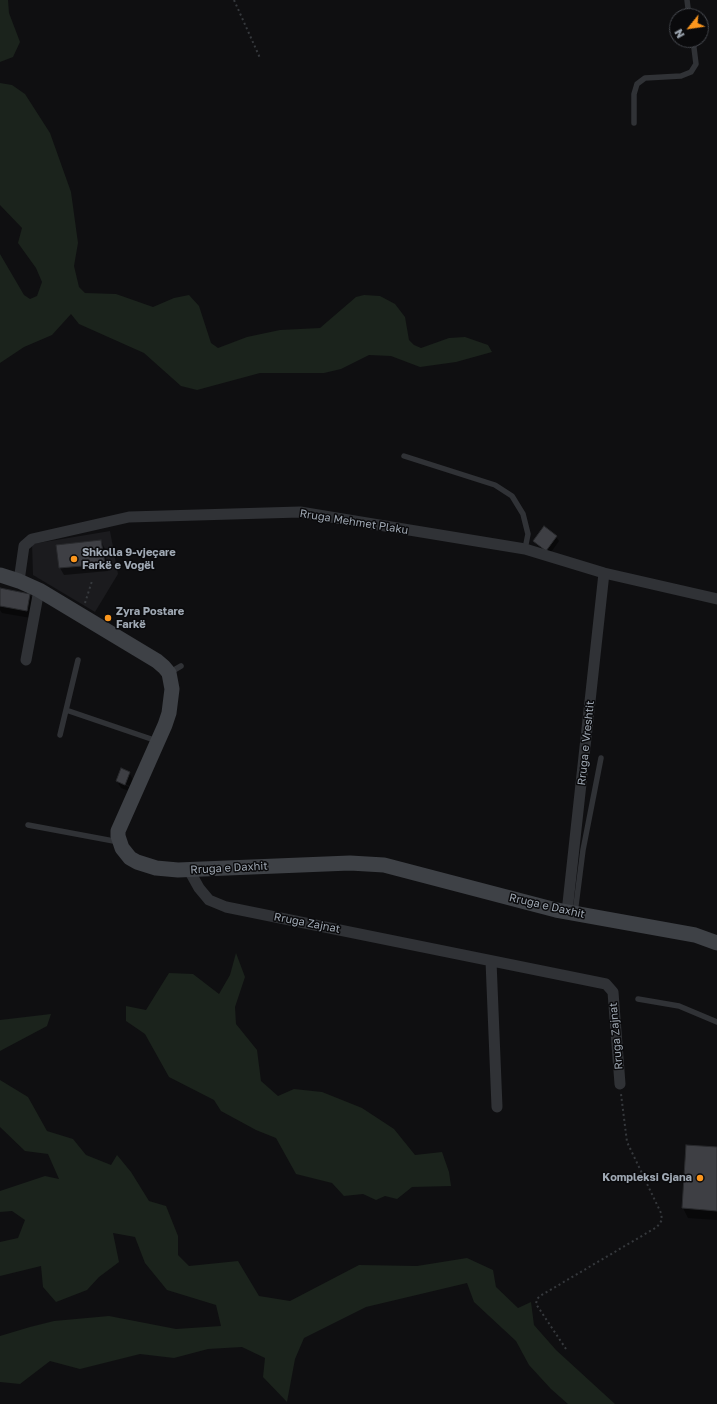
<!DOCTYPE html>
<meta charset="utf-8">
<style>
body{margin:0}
#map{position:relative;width:717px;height:1404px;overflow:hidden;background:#0f0f11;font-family:"Golos Text",sans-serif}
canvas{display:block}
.north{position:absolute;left:669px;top:8px;width:40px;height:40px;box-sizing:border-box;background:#0a0a0c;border:1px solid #46494f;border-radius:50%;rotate:240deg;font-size:11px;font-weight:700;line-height:16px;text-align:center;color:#9fa8b3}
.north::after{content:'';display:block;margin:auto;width:14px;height:18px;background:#fb961d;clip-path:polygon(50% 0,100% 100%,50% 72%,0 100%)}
</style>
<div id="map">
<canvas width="717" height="1404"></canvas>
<div class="north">N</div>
</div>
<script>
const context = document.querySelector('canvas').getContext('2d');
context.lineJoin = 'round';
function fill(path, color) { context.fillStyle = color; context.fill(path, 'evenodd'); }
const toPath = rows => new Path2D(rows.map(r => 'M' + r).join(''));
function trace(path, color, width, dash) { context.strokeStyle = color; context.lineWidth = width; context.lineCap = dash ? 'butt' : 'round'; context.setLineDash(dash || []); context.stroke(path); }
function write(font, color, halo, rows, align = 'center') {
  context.font = font + ' "Golos Text",sans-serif'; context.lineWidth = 3; context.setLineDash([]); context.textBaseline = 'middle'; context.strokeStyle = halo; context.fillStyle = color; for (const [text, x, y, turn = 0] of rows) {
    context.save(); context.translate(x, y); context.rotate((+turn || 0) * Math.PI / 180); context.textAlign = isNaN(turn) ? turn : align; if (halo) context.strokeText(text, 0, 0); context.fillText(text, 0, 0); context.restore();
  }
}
fill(toPath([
 [110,531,118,574,95,612,33,575,32,544]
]), '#1b1b1e');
fill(toPath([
 [0,0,8,0,9,13,20,42,13,57,0,62],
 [0,83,12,85,25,94,50,133,71,192,78,243,74,266,79,287,85,293,116,294,153,307,174,298,189,295,199,306,211,343,218,348,247,337,280,330,320,328,356,297,364,295,380,296,395,304,405,317,409,340,414,345,421,348,449,338,465,337,488,345,492,352,456,362,420,367,391,356,369,355,341,369,324,373,260,373,197,390,181,386,144,353,79,324,71,314,52,335,24,347,0,363,0,254,24,295,30,299,37,296,42,282,36,268,18,243,22,228,0,205],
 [236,953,245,977,235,1007,236,1024,257,1050,261,1081,278,1096,294,1089,322,1092,362,1108,394,1129,415,1155,442,1152,449,1172,451,1186,412,1187,397,1199,385,1196,376,1200,363,1194,344,1196,332,1183,296,1174,276,1138,256,1130,221,1111,214,1100,169,1077,145,1034,126,1021,126,1006,146,1010,169,973,193,974,219,994,230,975],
 [51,1014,47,1026,0,1051,0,1020],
 [0,1080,28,1097,47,1131,73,1139,86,1155,111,1165,117,1155,131,1172,149,1201,166,1206,178,1236,178,1255,189,1266,238,1261,259,1296,290,1301,359,1265,417,1266,467,1258,493,1270,496,1287,518,1308,531,1302,534,1325,556,1350,615,1404,568,1404,551,1389,529,1365,516,1341,474,1302,467,1283,366,1307,304,1338,295,1359,287,1402,263,1377,265,1358,242,1347,208,1349,174,1358,140,1354,80,1369,50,1361,20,1384,0,1382,0,1336,30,1327,54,1321,109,1316,176,1329,221,1326,216,1305,167,1290,145,1263,135,1237,113,1233,119,1262,99,1277,87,1290,56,1302,43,1287,41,1266,0,1276,0,1242,18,1238,25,1220,12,1211,0,1212,0,1191,45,1176,59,1179,48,1154,25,1151,0,1127]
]), '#1b231c');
fill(toPath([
 [556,537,559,541,549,555,537,545,534,541],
 [101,541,105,549,108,571,64,575,60,568],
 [0,590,30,595,34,602,31,618,2,613,0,610],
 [129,772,133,780,129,791,121,788,117,781],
 [121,782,130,786,129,787,121,784],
 [686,1146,717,1148,717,1220,688,1218,683,1208]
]), '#0007');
const building = toPath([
 [544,526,557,536,546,551,533,541,544,526],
 [101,540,105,564,59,568,56,545,101,540],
 [0,588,30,594,27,611,0,606,0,588],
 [121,768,130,772,125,785,116,781,121,768],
 [686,1145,717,1147,717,1211,682,1208,686,1145]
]);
fill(building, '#3e3f44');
trace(building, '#292a2d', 1);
trace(toPath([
 [234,0,260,58],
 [85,603,92,581],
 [566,1349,536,1304,537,1299,540,1296,657,1227,662,1220,661,1213,627,1142,621,1094]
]), '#36393d', 2, [2, 3]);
trace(toPath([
 [687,0,689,16],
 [634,123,634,94,637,84,645,78,681,76,691,72,696,64,693,40],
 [404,456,495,485,512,496,523,514,528,534,525,549],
 [169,673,181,666],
 [66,710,157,741],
 [60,735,78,660],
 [28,825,119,842],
 [575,913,583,850,601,758],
 [638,999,679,1006,717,1022]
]), '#303236', 5.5);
trace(toPath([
 [19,581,24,546,32,539,129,517,300,512,525,549,604,573,717,599],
 [26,660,39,590],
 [189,870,199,888,209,900,226,907,606,984,613,992,620,1084],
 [567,912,604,573],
 [491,961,497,1107]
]), '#303236', 11);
trace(toPath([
 [0,575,19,581,39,590,157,661,164,667,169,673,172,689,169,713,165,725,118,831,118,836,122,848,130,858,137,862,156,868,178,870,350,863,384,865,556,910,695,935,717,943]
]), '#3e4146', 15);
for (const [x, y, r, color] of [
 [74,559,4,"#fb961d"],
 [108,618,4,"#fb961d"],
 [700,1178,4,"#fb961d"]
]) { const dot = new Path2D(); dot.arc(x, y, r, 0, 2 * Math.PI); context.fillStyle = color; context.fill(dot); trace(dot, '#0a0a0c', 1.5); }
write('11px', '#9fa8b3', '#0a0a0c', [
 ["Rruga Mehmet Plaku",354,522,9],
 ["Rruga e Vreshtit",586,743,-84],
 ["Rruga e Daxhit",229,868,-3],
 ["Rruga e Daxhit",547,906,13],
 ["Rruga Zajnat",307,923,11],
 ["Rruga Zajnat",616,1036,-95]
]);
write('bold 11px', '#9fa8b3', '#0a0a0c', [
 ["Shkolla 9-vjeçare",82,553],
 ["Farkë e Vogël",82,566],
 ["Zyra Postare",116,612],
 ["Farkë",116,625],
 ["Kompleksi Gjana",692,1178,"right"]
], 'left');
</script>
